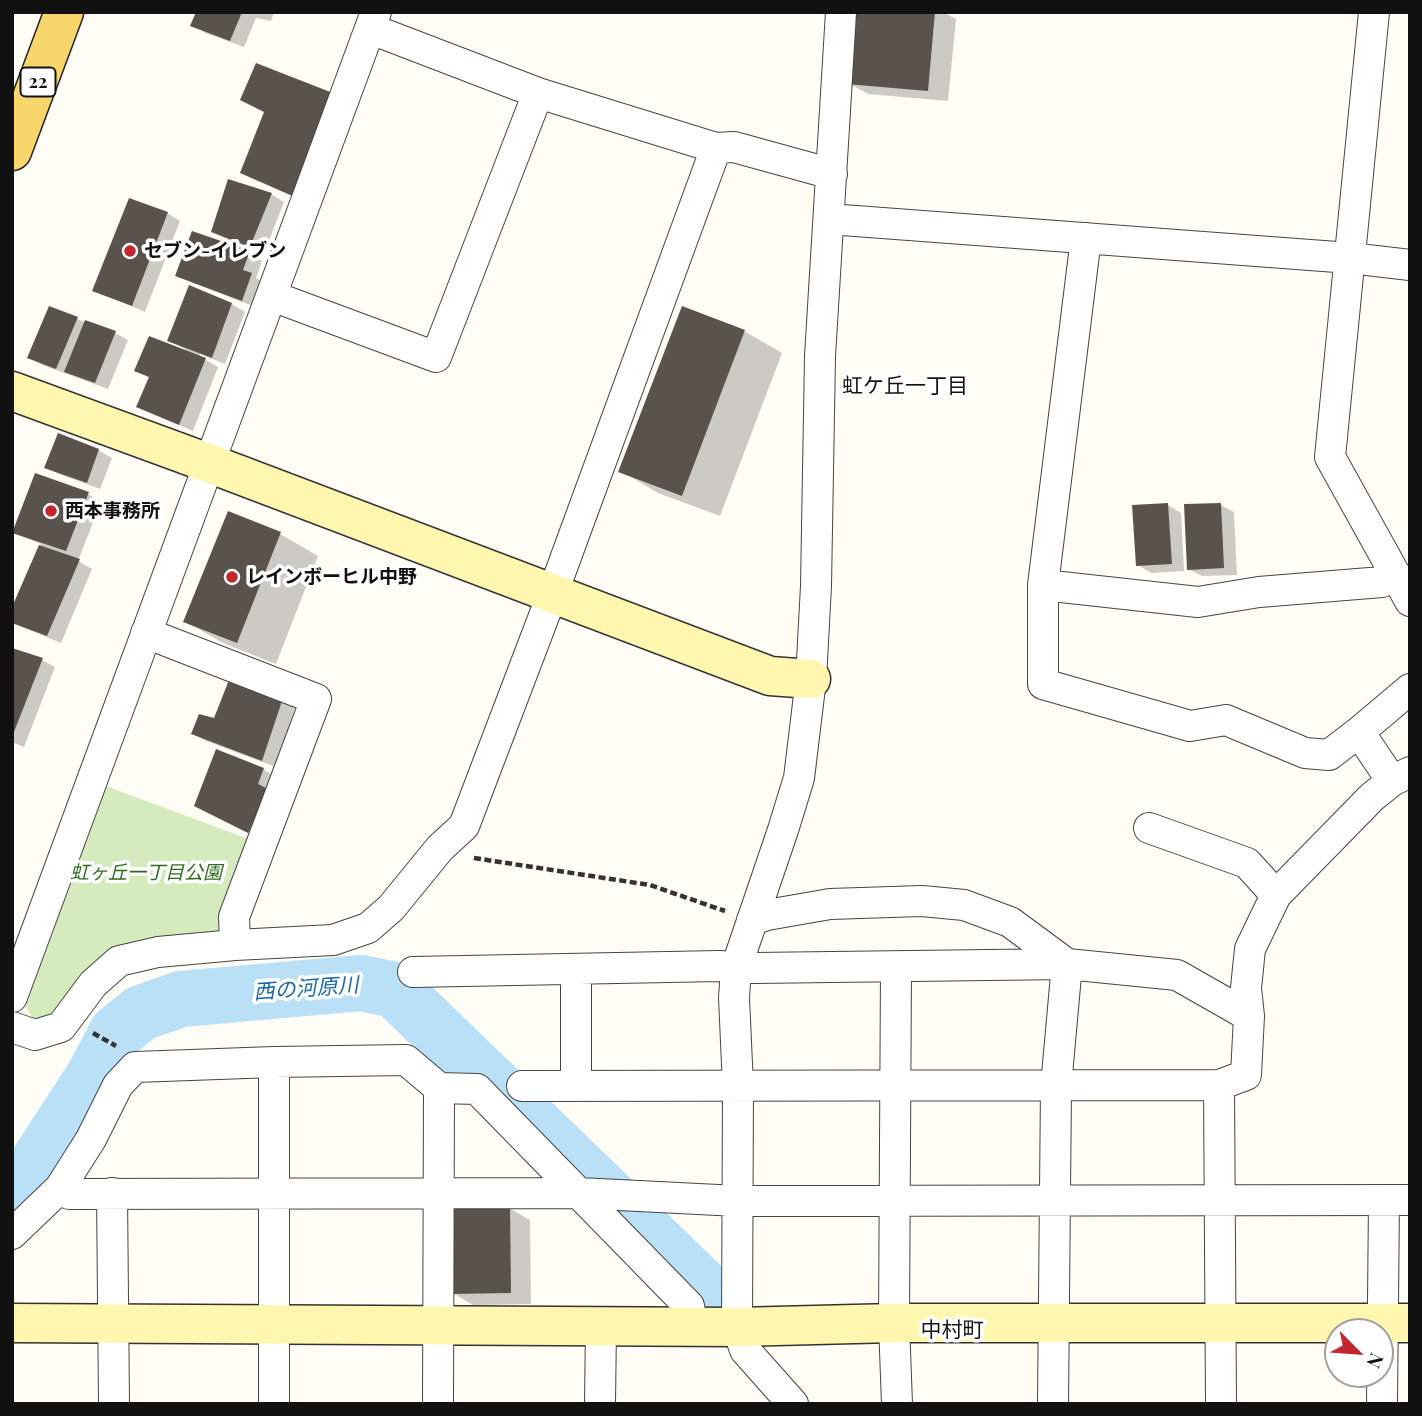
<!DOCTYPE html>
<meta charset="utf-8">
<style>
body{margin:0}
#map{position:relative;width:1422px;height:1416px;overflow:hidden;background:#fffdf5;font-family:"Playfair Display",serif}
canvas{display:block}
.frame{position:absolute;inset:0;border:14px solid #111;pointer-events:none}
.north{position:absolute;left:1324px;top:1318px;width:70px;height:70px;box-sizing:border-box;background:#fff;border:2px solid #a0a0a0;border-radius:50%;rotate:115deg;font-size:19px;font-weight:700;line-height:28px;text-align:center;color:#111}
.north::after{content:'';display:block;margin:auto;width:24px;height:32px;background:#c4262e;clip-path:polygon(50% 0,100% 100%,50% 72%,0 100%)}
</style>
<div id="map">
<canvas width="1422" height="1416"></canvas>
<div class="frame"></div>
<div class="north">N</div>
</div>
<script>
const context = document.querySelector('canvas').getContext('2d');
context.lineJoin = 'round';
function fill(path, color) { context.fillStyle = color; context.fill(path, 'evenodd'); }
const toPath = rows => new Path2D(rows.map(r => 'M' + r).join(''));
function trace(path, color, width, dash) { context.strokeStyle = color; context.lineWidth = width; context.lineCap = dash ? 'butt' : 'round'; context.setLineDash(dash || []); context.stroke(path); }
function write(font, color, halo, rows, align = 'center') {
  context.font = font + ' "Playfair Display","Noto Sans JP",serif'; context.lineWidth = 7; context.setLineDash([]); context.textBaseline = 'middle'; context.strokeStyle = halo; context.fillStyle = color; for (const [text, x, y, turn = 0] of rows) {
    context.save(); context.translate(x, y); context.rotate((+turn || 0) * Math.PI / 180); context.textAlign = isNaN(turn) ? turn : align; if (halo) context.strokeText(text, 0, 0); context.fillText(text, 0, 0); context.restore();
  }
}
fill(toPath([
 [106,786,251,840,219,932,146,941,48,1022,32,1018,23,1001]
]), '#d5ebbd');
fill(toPath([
 [197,12,274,12,271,21,256,18,244,47,205,33,192,25],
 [855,12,943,12,956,19,948,101,868,94,848,83],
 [271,194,284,202,264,253,226,239,213,232],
 [167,213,180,221,145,312,95,290],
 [249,253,262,261,256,278,264,282,255,307,191,282,178,275],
 [232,304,245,312,225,364,200,354,199,356,218,367,193,431,138,407,150,378,137,370,185,352,186,350,169,340],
 [77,319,115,333,128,340,108,389,42,365,29,357],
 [744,331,782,353,720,516,658,493,621,471],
 [98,450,112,458,100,489,59,474,46,467],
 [36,475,88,494,101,502,78,561,92,569,61,643,12,623,12,612,41,544,13,532],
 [1168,505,1181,513,1184,571,1151,573,1138,565],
 [1221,505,1234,512,1237,575,1202,576,1188,569],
 [280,534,318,556,276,664,223,643,186,622],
 [12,650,42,660,55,667,24,747,12,742],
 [230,682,295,707,276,767,206,741,193,733,215,721],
 [263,769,276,777,262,839,209,813],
 [509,1208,530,1220,531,1304,473,1305,453,1293]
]), '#0003');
trace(toPath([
 [12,1202,95,1074,117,1032,141,1013,181,999,361,983,395,990,708,1292]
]), '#b9e0f7', 56);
fill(toPath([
 [196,12,242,12,230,41,190,26],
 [853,12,935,12,928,91,846,84],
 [256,63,338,95,297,198,240,173,264,112,240,100],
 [228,179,272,193,250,247,211,232],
 [129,198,168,212,132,306,92,291],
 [192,231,250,251,243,270,252,273,242,301,175,276],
 [189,285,232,303,212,358,167,341],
 [49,306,78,317,56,369,27,358],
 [682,306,745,330,682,496,618,472],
 [85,320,116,331,95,383,64,372],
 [149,336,206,358,179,425,136,407,149,377,134,371],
 [58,433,99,449,87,483,44,468],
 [35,473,89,492,66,551,12,533],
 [1168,503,1172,564,1136,566,1132,505],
 [1221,503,1224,568,1187,570,1184,504],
 [228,511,281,532,237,643,183,622],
 [39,545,80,559,47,636,12,623,12,607],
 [12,648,43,658,12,737],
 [229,680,283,698,262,761,191,734,199,714,214,718],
 [216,749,264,768,258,784,268,789,248,833,194,806],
 [510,1207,511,1293,451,1294,450,1208]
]), '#5a524d');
const street = toPath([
 [1374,12,1330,457,1410,601],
 [371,29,538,93,716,148,734,147,832,174],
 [829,219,1350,258,1410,265],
 [1086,238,1043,585,1043,684,1190,726,1226,720,1305,753,1329,755,1359,732,1410,689],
 [272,296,436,357,538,93],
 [1043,585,1198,602,1259,592,1382,582,1396,575],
 [146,633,316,699,234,917,235,945],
 [1359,732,1392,781],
 [1149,828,1247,863,1276,895],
 [752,920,767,915,830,904,922,901,964,905,1010,922,1067,964,1177,975,1249,1016],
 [896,967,894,1323,897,1404],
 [413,972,719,966,754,968,1067,964,1056,1086,1053,1404],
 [12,997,376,12],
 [12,1027,35,1035,61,1027,93,984,119,961,158,952,235,945,333,940,368,928,391,908,440,848,464,826,552,595,716,148],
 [274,1062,274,1404],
 [576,1085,576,969],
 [1219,1085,1221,1404],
 [522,1086,1219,1085,1246,1075,1249,1016,1246,988,1250,949,1276,895,1372,797,1392,781,1410,772],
 [60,1188,69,1194,579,1193,738,1201,1410,1200],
 [112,1193,114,1404],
 [12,1234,60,1188,91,1139,118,1085,135,1067,274,1062,406,1060,439,1088],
 [438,1404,439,1088,477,1089,689,1306,693,1327],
 [600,1404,601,1326],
 [793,1404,745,1350,737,1327,738,1086,734,998,736,968,783,830,799,778,811,679,816,586,820,356,841,12],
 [1382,1404,1384,1200]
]);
const secondary = toPath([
 [12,391,211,464,770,676,811,679],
 [12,1323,737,1327,894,1323,1410,1323]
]);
const primary = toPath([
 [12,151,64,12]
]);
trace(street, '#444', 32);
trace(secondary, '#333', 41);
trace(primary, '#222', 41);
trace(toPath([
 [474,858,650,885,725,911],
 [93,1033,116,1046]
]), '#333', 4.5, [7, 3.5]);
trace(street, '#fff', 30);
trace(secondary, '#fff6b0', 38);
trace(primary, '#f9d66b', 38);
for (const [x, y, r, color] of [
 [130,251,7,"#c4262e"],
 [51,511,7,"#c4262e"],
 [232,577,7,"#c4262e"]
]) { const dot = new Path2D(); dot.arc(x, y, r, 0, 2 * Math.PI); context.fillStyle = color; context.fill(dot); trace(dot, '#fff', 2.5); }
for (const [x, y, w] of [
 [38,82,35]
]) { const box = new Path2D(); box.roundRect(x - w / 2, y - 14.5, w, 29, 5); context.fillStyle = '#fff'; context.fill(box); trace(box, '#111', 2); }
write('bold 18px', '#111', null, [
 ["22",38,82]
]);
write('bold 19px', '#111', '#fff', [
 ["セブン-イレブン",144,251],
 ["西本事務所",65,511],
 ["レインボーヒル中野",246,577]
], 'left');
write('italic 19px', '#2f6b1f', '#fff', [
 ["虹ヶ丘一丁目公園",146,873]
]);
write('21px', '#111', '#fff', [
 ["虹ケ丘一丁目",905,386],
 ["中村町",952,1330]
]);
write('italic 21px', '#1768a6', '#fff', [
 ["西の河原川",306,989,-4]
]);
</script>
